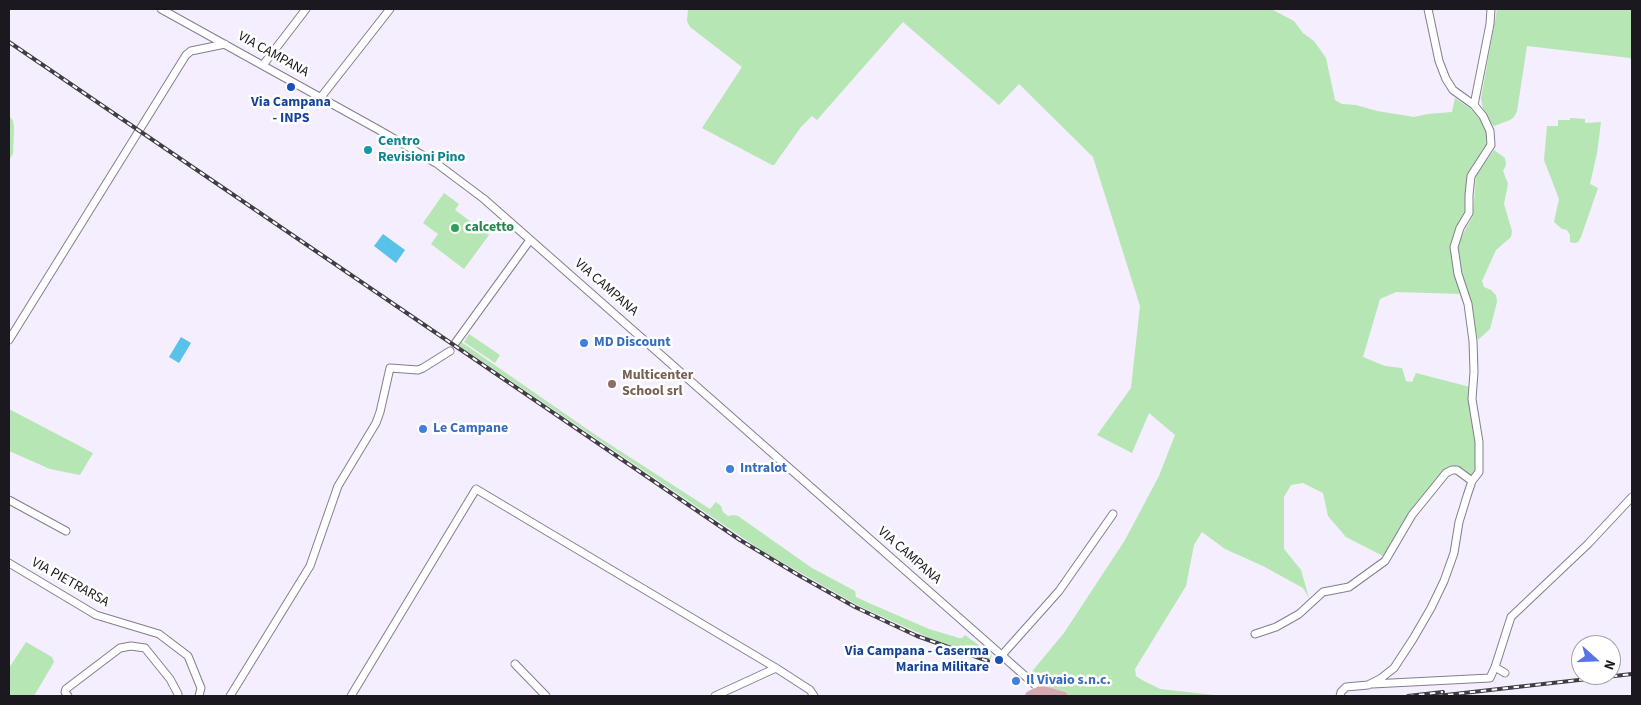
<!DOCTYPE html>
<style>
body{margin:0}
#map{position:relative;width:1641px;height:705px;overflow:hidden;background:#f4eefe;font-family:"Source Sans 3",sans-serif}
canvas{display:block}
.frame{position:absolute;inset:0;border:10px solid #1b181f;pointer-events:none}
.north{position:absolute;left:1571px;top:635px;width:50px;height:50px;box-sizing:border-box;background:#fff;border:1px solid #a4a3a5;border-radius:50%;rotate:110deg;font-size:14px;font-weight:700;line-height:20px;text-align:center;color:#1b181f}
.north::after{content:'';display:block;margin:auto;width:18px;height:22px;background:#5873e9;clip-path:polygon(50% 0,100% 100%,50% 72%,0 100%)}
</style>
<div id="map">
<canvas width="1641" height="705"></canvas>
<div class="frame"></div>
<div class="north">N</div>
</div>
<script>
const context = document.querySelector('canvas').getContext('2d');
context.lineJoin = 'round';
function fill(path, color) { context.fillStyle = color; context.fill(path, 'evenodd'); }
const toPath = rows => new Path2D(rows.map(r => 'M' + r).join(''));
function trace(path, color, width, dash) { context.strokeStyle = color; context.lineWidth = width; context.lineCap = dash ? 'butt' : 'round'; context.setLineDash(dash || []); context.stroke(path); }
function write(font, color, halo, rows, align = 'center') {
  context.font = font + ' "Source Sans 3",sans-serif'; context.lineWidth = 5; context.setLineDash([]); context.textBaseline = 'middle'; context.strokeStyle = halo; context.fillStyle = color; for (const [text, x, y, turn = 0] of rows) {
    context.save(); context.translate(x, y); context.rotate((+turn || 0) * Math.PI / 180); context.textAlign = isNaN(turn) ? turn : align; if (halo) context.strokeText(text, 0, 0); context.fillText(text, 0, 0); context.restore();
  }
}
fill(toPath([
 [688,9,1271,9,1294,21,1303,33,1314,41,1326,58,1335,100,1342,104,1356,105,1377,111,1414,117,1428,114,1452,112,1455,98,1474,111,1483,123,1488,136,1488,146,1470,171,1467,211,1455,231,1451,244,1455,273,1462,294,1396,292,1380,299,1363,357,1385,366,1402,368,1406,381,1412,382,1416,373,1470,387,1476,444,1477,470,1473,478,1465,470,1458,468,1450,469,1386,556,1383,556,1346,537,1328,516,1323,493,1303,483,1291,485,1284,497,1284,549,1301,570,1309,598,1303,588,1263,566,1225,549,1202,532,1194,545,1186,586,1135,669,1136,676,1142,680,1160,689,1223,696,1069,696,1043,688,1029,675,1064,633,1125,540,1159,476,1175,435,1149,413,1132,453,1097,435,1131,388,1140,306,1093,157,1019,84,999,105,903,22,817,120,812,116,801,127,774,165,772,165,702,128,742,67,690,27,687,21],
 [1497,9,1632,9,1632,61,1630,58,1527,46,1517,111,1514,117,1510,120,1494,126,1491,123,1483,109,1481,98],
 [9,115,13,121,14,128,13,154,9,160],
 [1570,118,1585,119,1585,123,1601,122,1597,153,1590,184,1598,188,1581,237,1578,242,1574,243,1570,242,1570,235,1567,230,1562,229,1554,222,1559,199,1544,160,1547,126,1558,126,1558,120,1570,120],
 [1494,150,1505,158,1506,165,1503,171,1508,184,1504,204,1512,231,1511,237,1496,250,1482,281,1484,287,1491,290,1496,295,1497,302,1490,329,1478,340,1461,267,1458,246,1460,239,1473,216,1476,175],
 [444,193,459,204,455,210,489,235,464,269,431,244,438,234,423,223],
 [469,334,500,355,495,363,464,342],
 [460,341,597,436,710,509,716,502,721,506,723,512,728,516,734,515,738,516,812,568,855,591,856,597,869,603,929,629,959,638,962,638,965,635,992,655,990,660,932,639,859,606,764,552,458,345],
 [9,409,93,453,80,475,50,469,9,451],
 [26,642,52,657,54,662,34,696,9,696,9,668]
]), '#b5e6b3');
fill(toPath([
 [383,234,405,250,396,263,374,246],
 [181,337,191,343,179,363,169,357]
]), '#59c2ea');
const minor = toPath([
 [161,9,379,130,436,163,484,199,1041,690],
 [263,65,306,9],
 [321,97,390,9],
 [1474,105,1490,24,1491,9],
 [9,340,186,55,191,51,225,44],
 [456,342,530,240],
 [9,500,66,531],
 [9,563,96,615,159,634,188,656,201,688,199,696],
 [1255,634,1276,627,1299,614,1323,592,1349,587,1385,561,1412,515,1446,473,1452,470,1457,470,1472,481],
 [1002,655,1059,591,1113,514],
 [515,664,546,696],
 [1495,667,1511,617,1588,544,1632,497],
 [1372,684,1490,678,1495,667,1505,673],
 [68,696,65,692,66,689,120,648,131,646,145,648,170,679,178,694,178,696],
 [230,696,310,566,338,486,376,423,380,412,390,368,418,370,423,368,450,351],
 [351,696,476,489,776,668,810,690,814,696],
 [715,696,776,668],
 [1340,696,1341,692,1346,687,1368,685,1380,679,1394,668,1413,639,1431,608,1444,581,1454,553,1459,522,1467,496,1472,481,1479,472,1479,442,1472,399,1474,372,1473,341,1468,304,1458,274,1454,247,1460,228,1469,213,1469,195,1471,176,1491,145,1490,131,1483,116,1474,105,1453,90,1446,79,1439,61,1428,9]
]);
const major = toPath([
 [1030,696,1041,690,1063,696]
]);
trace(minor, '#847e90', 9);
trace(major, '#d6d5d7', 11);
trace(minor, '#fff', 7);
trace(major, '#d4a9b0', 9);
const rail = toPath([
 [9,42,740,540,800,576,855,607,917,636,988,661],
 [1408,696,1443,692],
 [1437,696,1632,674]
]);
trace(rail, '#403d45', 4);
trace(rail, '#fff', 2, [5.5]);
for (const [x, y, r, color] of [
 [291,87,5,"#1a4fb4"],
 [368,150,5,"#0f9aa8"],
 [455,228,5,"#2e9e5b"],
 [584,343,5,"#3f7fe0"],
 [612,384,5,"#8d6e63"],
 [423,429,5,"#3f7fe0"],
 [730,469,5,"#3f7fe0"],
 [999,660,5,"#1a4fb4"],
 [1016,681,5,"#3f7fe0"]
]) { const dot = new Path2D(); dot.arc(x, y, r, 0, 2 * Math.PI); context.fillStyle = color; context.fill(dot); trace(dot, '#fff', 2); }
write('14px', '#1b181f', '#fff', [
 ["VIA CAMPANA",273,55,29],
 ["VIA CAMPANA",606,288,41],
 ["VIA CAMPANA",909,556,41],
 ["VIA PIETRARSA",70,583,29]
]);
write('bold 14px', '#164399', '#fff', [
 ["Via Campana",291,103],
 ["- INPS",291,119],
 ["Via Campana - Caserma",989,652,"right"],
 ["Marina Militare",989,668,"right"]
]);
write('bold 14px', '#0d838f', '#fff', [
 ["Centro",378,142],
 ["Revisioni Pino",378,158]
], 'left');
write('bold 14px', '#27864d', '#fff', [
 ["calcetto",465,228]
], 'left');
write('bold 14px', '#366cbe', '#fff', [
 ["MD Discount",594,343],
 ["Le Campane",433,429],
 ["Intralot",740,469],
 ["Il Vivaio s.n.c.",1026,681]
], 'left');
write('bold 14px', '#785e54', '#fff', [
 ["Multicenter",622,376],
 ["School srl",622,392]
], 'left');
</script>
